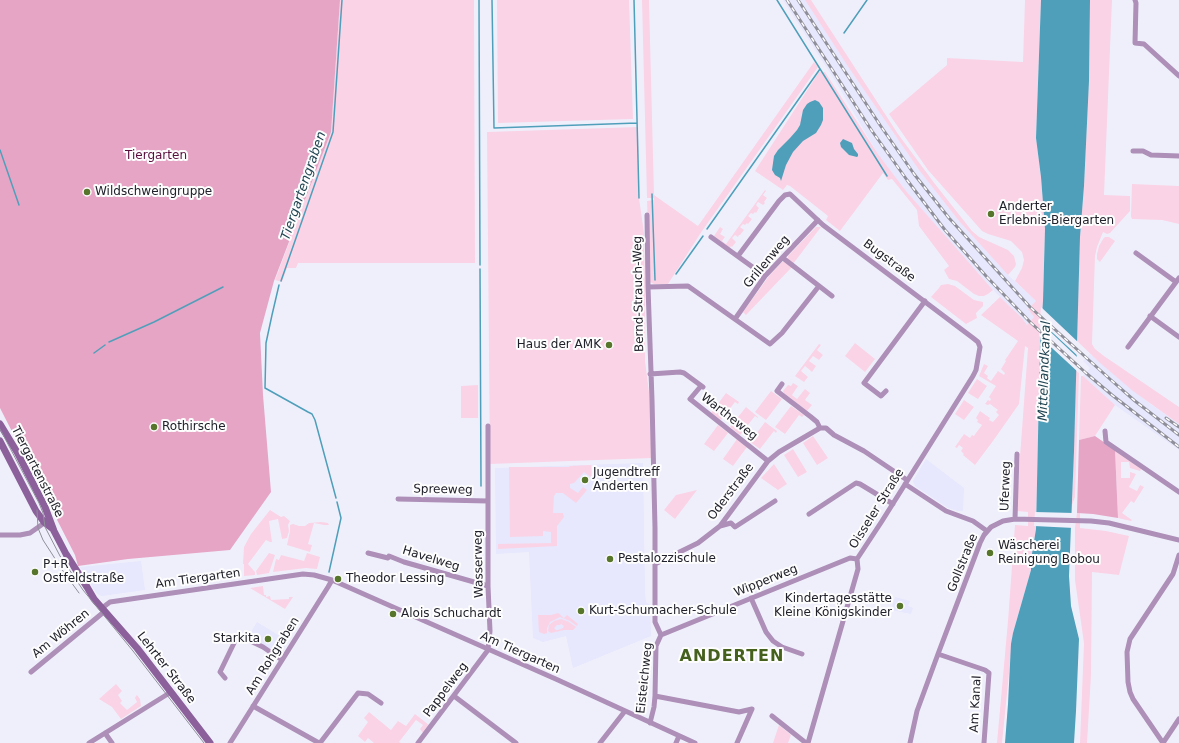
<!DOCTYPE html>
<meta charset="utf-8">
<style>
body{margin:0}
canvas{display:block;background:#efeffb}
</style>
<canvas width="1179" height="743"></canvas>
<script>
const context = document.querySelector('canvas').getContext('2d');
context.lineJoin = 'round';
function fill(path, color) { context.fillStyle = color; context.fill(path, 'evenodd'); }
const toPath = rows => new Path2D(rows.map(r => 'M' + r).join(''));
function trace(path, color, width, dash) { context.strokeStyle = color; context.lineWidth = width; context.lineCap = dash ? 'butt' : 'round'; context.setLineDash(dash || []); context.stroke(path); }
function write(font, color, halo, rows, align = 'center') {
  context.font = font + ' "DejaVu Sans",sans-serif'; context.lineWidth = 4; context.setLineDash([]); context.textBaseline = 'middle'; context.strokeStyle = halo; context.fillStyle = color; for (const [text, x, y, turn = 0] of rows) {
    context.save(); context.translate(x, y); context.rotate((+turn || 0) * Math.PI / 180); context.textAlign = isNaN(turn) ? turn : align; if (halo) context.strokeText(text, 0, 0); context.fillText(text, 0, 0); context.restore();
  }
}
fill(toPath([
 [783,0,805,0,849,68,919,170,959,221,1008,275,1036,301,1028,309,1034,317,1027,325,1022,318,996,293,955,247,906,191,878,154,834,79],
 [1090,354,1149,403,1179,424,1179,450,1115,405,1083,376,1090,368,1083,361],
 [926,459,964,488,963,511,958,511,948,508,915,486,913,481],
 [643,463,645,593,646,602,650,605,651,636,573,668,566,636,543,642,533,638,529,552,496,554,495,468],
 [141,561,145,590,102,596,97,594,80,567],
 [895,597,910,601,908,606,913,608,911,614,891,610],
 [257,622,288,641,279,655,248,637]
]), '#e7e7fd');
fill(toPath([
 [340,0,474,0,475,263,298,263,296,268,287,268,282,282,275,280,331,132],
 [497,0,629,0,633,119,498,123],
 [642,0,649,0,654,195,698,226,814,62,818,67,702,231,668,284,654,284,650,282,647,201,654,200,654,198,647,198],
 [805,0,811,0,898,134,935,184,972,231,979,237,1008,250,1014,256,1016,264,1015,267,1008,275,959,221,919,170,849,68],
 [1025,0,1041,0,1036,138,1041,177,1045,229,1043,301,1040,344,1036,529,1031,560,1031,570,1013,633,1002,743,997,743,1008,621,1015,525,1028,526,1028,512,1016,511,1028,348,1025,346,1019,404,993,441,975,465,963,455,964,454,961,451,963,448,959,445,957,448,955,447,964,434,970,438,972,435,974,436,976,433,982,425,977,422,978,420,976,418,980,411,990,418,989,420,993,422,999,415,996,412,998,410,990,404,988,405,985,404,988,400,990,401,991,399,989,397,996,386,979,376,984,364,988,366,984,373,988,376,987,378,991,381,998,371,1004,375,1005,373,1001,369,1006,361,1005,360,1018,341,981,315,1000,297,1022,318,1027,325,1034,317,1028,309,1036,301,1015,281,1022,268,1024,260,1022,252,1011,241,988,234,982,231,928,170,889,114,947,65,947,58,1023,62],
 [1090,0,1112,0,1104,195,1130,196,1130,211,1110,233,1107,234,1103,232,1097,247,1095,256,1092,344,1095,349,1104,356,1179,407,1179,424,1133,391,1099,362,1077,341,1080,237,1084,186,1089,81],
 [819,72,825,72,878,154,906,191,993,290,988,294,984,296,979,296,974,294,957,281,949,279,944,270,949,266,919,226,917,210,892,179,888,180,883,173,840,231,826,220,828,216,790,186,787,185,783,190,755,171],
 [638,127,639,198,644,233,645,290,645,361,650,400,652,458,490,464,487,132],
 [1132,184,1179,186,1179,224,1162,220,1132,219,1131,216],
 [765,190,766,191,763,195,767,198,764,202,765,203,763,205,758,202,756,205,759,208,756,213,755,212,753,214,751,213,748,216,752,219,748,224,747,223,745,225,743,224,740,227,744,230,740,235,739,235,738,237,735,235,732,238,736,242,732,247,731,246,730,248,714,236,720,227,723,229,720,234,725,237,722,241,726,244],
 [816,227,821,227,793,264,788,260,788,256],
 [1105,237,1109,237,1115,241,1100,262,1097,259,1097,254,1099,246,1103,239],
 [782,262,786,262,792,267,746,315,743,312,769,276],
 [948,284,955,286,974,300,983,302,983,306,976,313,977,318,966,324,931,297,939,288,941,285],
 [855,343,875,359,865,372,845,356],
 [819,344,821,345,817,350,823,355,819,360,813,356,809,361,816,366,812,372,805,366,801,371,808,377,804,382,795,376],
 [1076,370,1079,373,1075,497,1072,505],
 [1081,376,1083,376,1115,405,1095,436,1079,440],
 [977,379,987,386,978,399,968,393],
 [793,383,798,386,792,395,797,399,805,389,810,393,805,400,812,405,807,411,784,393,783,391,788,385,791,386],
 [478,385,478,418,461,418,461,386],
 [771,391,782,399,766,420,755,412],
 [726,393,739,402,738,404,735,402,721,420,711,413],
 [964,400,974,407,964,420,955,414],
 [791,406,804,415,802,417,799,415,785,434,775,427],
 [746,407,758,417,758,418,755,416,740,435,730,427],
 [765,422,777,431,776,433,774,431,760,449,750,442],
 [718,425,728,433,714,451,704,444],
 [813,436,828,458,817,465,803,443],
 [737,439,747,447,733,466,723,459],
 [793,449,807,472,798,477,784,455],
 [1115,450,1142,468,1140,471,1130,468,1129,462,1121,462,1121,478,1130,478,1130,472,1136,474,1129,487,1137,491,1140,485,1144,487,1134,503,1131,501,1122,513,1132,520,1131,521,1118,518],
 [774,464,787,484,778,490,761,478],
 [591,465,591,477,584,472,574,483,570,484,570,488,578,493,583,487,587,490,576,503,563,493,556,493,554,496,553,513,563,513,564,517,557,526,557,546,498,549,498,544,551,543,551,532,543,531,543,536,510,537,509,467,569,467,570,466],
 [697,490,675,519,664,510,676,495],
 [270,510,281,517,284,516,290,521,288,525,289,531,287,538,282,539,278,519,269,521,272,542,270,542,266,540,248,564,255,572,255,575,244,576,244,564,243,564,244,547,251,534],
 [1077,513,1080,513,1080,528,1106,531,1129,536,1119,575,1092,572,1091,675,1087,743,1080,743,1084,643,1075,580,1075,528],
 [321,522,328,523,329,525,324,525,314,523,308,544,312,545,310,552,287,545,290,531,290,525,293,524,299,526,305,526,309,523],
 [269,553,275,555,269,573,257,575,256,571],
 [307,553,320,557,317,569,306,568,273,572,276,559,279,560,281,555,304,561],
 [263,586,264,595,266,595,266,597,270,596,271,600,289,599,289,597,293,597,285,609,250,588],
 [558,613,564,618,567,615,578,624,577,626,570,621,560,617,550,622,547,628,547,633,544,634,539,632,538,615,551,615],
 [561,619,564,620,560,625,557,625,554,628,556,630,558,630,563,628,564,626,561,624,564,620,569,622,576,627,573,630,564,630,551,633,548,631,549,625,554,621],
 [116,684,122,691,118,695,122,701,120,703,127,710,137,702,135,698,136,696,137,695,140,699,141,706,121,719,112,707,99,699],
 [369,712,391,730,398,721,406,726,415,714,429,725,423,733,420,729,423,725,416,720,399,742,401,743,374,743,368,738,365,742,358,736,368,722,364,718],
 [779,725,791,735,788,743,773,743]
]), '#fad4e6');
fill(toPath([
 [0,0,340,0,331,132,274,281,260,333,263,395,271,492,230,550,128,559,78,566,75,555,0,408],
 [1095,436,1115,450,1118,518,1093,514,1077,513,1079,440]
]), '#e7a5c6');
fill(toPath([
 [1041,0,1090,0,1089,81,1084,186,1080,237,1074,451,1069,576,1071,606,1079,639,1076,711,1074,743,1005,743,1008,704,1011,644,1013,633,1031,570,1031,560,1036,529,1040,344,1043,301,1045,229,1041,177,1036,138],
 [815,100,819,102,823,108,823,120,821,125,816,133,803,141,793,152,786,165,781,181,780,178,775,175,772,170,774,156,778,150,790,138,797,130,800,125,803,110,807,104,810,102],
 [843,139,852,143,854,149,858,154,858,156,857,157,849,155,841,147,840,143]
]), '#4f9fba');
fill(toPath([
 [1041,307,1079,343,1079,357,1040,321],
 [1040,322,1078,358,1078,372,1039,336],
 [1035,512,1074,513,1074,528,1034,526]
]), '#efeffb');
trace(toPath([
 [479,0,480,265],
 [492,0,494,128,637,123],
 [634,0,639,198],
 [777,0,887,176],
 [844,33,867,0],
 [0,150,19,205],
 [652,194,655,280],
 [707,229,820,69],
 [480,269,481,486],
 [676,274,703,236],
 [281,281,333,132,342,0],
 [279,285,272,315,266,343,265,388,308,412,312,414,315,420,336,498],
 [109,342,154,322,223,287],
 [94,353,105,345],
 [329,572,341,518,337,502]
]), '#4f9fba', 1.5);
trace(toPath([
 [1135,0,1136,3,1135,43,1144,44,1179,76],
 [1133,151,1143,151,1151,155,1179,156],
 [647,215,648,287,652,400,655,528,655,622,661,635,656,646,655,696,654,707,650,723],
 [711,237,765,276],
 [1136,253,1176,282],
 [738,256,779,201,785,195,790,194,823,225,973,338,978,342,980,347,976,370,973,376,882,521,857,559,858,569,808,743],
 [783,258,832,296],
 [648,287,688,286,770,344,782,333,819,286],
 [1150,316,1179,337],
 [735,319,765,276,818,220],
 [1128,347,1179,278],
 [650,374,680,372,684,373,703,387],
 [782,384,777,391,811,417,817,422,820,428],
 [701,386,690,399,768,461],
 [886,391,881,396,864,383,925,301],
 [1105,431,1106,442,1179,492],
 [905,484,946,511,973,521,987,531],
 [398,499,488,501],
 [809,514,856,483,860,484,893,504],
 [1015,519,1017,454],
 [720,526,731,523,735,527,775,501],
 [0,535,20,535,30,533,47,521],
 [368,553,388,558,389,556,404,562,488,586],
 [655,564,698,543,720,526,768,461,779,452,820,428,826,428,834,435,864,451,907,480],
 [751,598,766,632,773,641,782,647,802,654],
 [102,608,110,602,303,574,314,575,332,580,558,680,695,743],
 [661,635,850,558,857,559],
 [938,654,985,670,989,673,984,743],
 [31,672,105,611],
 [225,678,220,672,236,639,242,637,263,647,282,660],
 [454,696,516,743],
 [655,696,739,712,752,709],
 [253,706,319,743],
 [772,716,806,743],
 [105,733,112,743],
 [89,743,171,692],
 [230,743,328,587,332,580],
 [320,743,358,693,368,694,381,703],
 [418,743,488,650,490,631,488,586,488,426],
 [600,743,625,711],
 [676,743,679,736],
 [737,743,752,709],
 [910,743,917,711,938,654,980,543,984,535,991,527,1003,521,1015,519,1091,521,1109,523,1179,540],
 [1163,743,1133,699,1130,692,1128,682,1127,652,1130,639,1173,574,1179,555],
 [1163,743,1179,719]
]), '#ad8fb8', 5);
trace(toPath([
 [0,424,17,452,45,507,54,531,66,554,87,587,94,599,137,648,210,743],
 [0,441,36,511,44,522,53,529]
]), '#8b609b', 7);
trace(toPath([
 [0,429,39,503,43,513,45,527,60,556,83,590,133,651,204,743],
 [37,510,38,528,43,540,63,571,79,593]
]), '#8f8f9a', 1);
const rail = toPath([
 [787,0,872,131,907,180,945,230,986,276,1030,322,1086,373,1112,395,1179,447],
 [798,0,880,125,914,174,949,218,1030,307,1111,380,1135,401,1179,435],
 [1166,418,1179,427]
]);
trace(rail, '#8f8f9a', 3);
trace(rail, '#fdfdfd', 1.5, [4.5]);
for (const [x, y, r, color] of [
 [87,192,4,"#57762c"],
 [991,214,4,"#57762c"],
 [609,345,4,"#57762c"],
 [154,427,4,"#57762c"],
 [585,480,4,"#57762c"],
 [990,553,4,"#57762c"],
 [610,559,4,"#57762c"],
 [35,572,4,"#57762c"],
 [338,579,4,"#57762c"],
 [900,606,4,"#57762c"],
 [581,611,4,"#57762c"],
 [393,614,4,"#57762c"],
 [268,639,4,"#57762c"]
]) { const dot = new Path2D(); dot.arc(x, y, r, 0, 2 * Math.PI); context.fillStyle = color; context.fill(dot); trace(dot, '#fdfdfd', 1.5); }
write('12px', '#5a0e3d', '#fdfdfd', [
 ["Tiergarten",156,156]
]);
write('12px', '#21212b', '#fdfdfd', [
 ["Wildschweingruppe",95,192],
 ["Anderter",999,207],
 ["Erlebnis-Biergarten",999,221],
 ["Haus der AMK",601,345,"right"],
 ["Rothirsche",162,427],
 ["Jugendtreff",593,473],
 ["Anderten",593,487],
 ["Wäscherei",998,546],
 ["Reinigung Bobou",998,560],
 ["Pestalozzischule",618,559],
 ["P+R",43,565],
 ["Ostfeldstraße",43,579],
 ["Theodor Lessing",346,579],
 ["Kindertagesstätte",892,599,"right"],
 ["Kleine Königskinder",892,613,"right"],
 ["Kurt-Schumacher-Schule",589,611],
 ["Alois Schuchardt",401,614],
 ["Starkita",260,639,"right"]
], 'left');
write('12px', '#21212b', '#fdfdfd', [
 ["Bugstraße",889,261,37],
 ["Grillenweg",767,262,-50],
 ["Bernd-Strauch-Weg",639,294,-91],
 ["Wartheweg",729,417,38],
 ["Tiergartenstraße",37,472,63],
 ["Uferweg",1006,486,-88],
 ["Spreeweg",443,490,1],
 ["Oderstraße",731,492,-53],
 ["Oisseler Straße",877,509,-58],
 ["Havelweg",431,559,17],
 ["Gollstraße",963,563,-68],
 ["Wasserweg",479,564,-91],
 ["Am Tiergarten",198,579,-8],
 ["Wipperweg",766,581,-22],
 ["Am Wöhren",61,634,-39],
 ["Am Tiergarten",520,653,24],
 ["Am Rohgraben",273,656,-58],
 ["Lehrter Straße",166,668,52],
 ["Eisteichweg",645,678,-84],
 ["Pappelweg",446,690,-53],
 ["Am Kanal",976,704,-87]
]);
write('italic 13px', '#1e4350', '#fdfdfd', [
 ["Tiergartengraben",304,186,-71],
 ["Mittellandkanal",1045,371,-88]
]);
context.letterSpacing = '1px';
write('bold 16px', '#45601c', '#fdfdfd', [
 ["ANDERTEN",732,657]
]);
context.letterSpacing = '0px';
</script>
